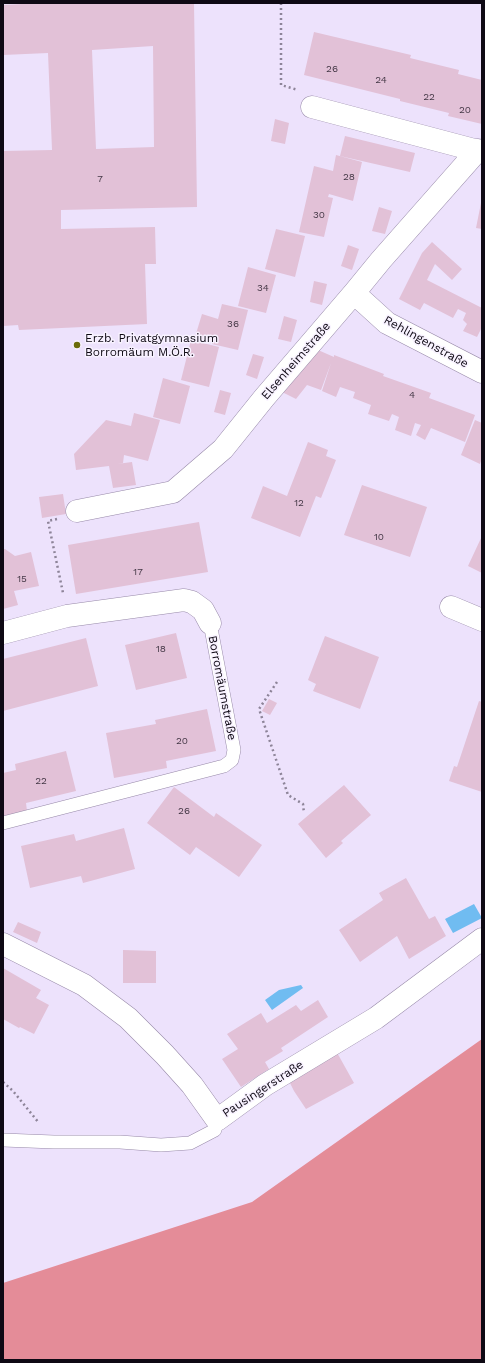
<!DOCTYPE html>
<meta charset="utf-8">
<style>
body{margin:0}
#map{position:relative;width:485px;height:1363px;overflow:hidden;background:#ede2fc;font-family:"Work Sans",sans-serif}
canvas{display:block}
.frame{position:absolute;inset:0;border:4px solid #0e0914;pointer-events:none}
</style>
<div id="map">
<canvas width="485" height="1363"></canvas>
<div class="frame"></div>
</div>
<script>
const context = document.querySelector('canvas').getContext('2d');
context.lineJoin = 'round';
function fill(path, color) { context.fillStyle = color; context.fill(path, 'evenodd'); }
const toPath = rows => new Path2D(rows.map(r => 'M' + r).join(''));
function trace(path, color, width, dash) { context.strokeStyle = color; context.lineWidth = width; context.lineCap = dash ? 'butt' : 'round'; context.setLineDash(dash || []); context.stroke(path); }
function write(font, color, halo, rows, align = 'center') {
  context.font = font + ' "Work Sans",sans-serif'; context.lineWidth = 3; context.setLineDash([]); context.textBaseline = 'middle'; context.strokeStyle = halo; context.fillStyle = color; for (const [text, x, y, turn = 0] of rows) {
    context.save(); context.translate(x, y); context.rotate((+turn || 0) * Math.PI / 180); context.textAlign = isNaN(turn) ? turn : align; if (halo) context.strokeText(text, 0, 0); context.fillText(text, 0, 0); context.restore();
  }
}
fill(toPath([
 [482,1039,482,1360,3,1360,3,1283,252,1202]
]), '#e48c98');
fill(toPath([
 [474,904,482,918,453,933,445,919],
 [301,985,303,988,272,1010,265,1000,279,990]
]), '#70bcf1');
fill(toPath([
 [40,3,194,3,197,207,61,210,61,229,155,227,156,264,145,264,147,324,19,330,18,325,3,326,3,151,52,150,48,53,3,55,3,5],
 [153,46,154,147,96,149,92,50],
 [314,32,411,55,410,58,459,70,458,74,482,80,482,124,448,116,449,113,400,101,400,99,304,75],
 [275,119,289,123,285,144,271,141],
 [345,136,415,153,410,172,340,156],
 [336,155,362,162,353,201,329,194,328,197,333,198,324,237,299,232,314,166,333,171],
 [481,203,482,203,482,229,476,228],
 [379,207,392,211,385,234,372,231],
 [276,229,305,236,295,277,265,269],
 [432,242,462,269,452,280,435,264,427,280,482,308,482,327,477,337,463,331,467,324,463,320,466,313,458,309,453,318,424,303,420,310,399,299,422,253],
 [348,245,359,249,352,270,341,266],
 [248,267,276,275,266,313,238,306],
 [314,281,327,284,322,305,310,302],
 [222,304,248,310,238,350,212,344,212,342,195,337,202,314,218,319],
 [284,316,297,320,291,342,278,339],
 [191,340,219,347,209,387,181,380],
 [318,350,334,357,334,355,384,374,383,376,431,393,429,398,475,415,465,442,431,428,425,440,416,435,421,425,415,423,411,436,395,430,399,417,392,414,389,421,368,414,371,405,353,398,355,392,340,387,336,397,322,391,331,363,321,390,307,385,296,399,282,392],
 [253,354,264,357,257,379,246,375],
 [163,378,190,386,180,424,153,417],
 [220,390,231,393,225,415,214,412],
 [134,413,160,420,148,461,124,455,123,463,117,464,132,462,136,485,113,488,109,466,76,470,74,454,106,420,131,426],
 [475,420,482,423,482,458,480,464,461,455],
 [308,442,328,450,326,456,336,460,321,498,316,496,300,537,251,518,263,486,287,496],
 [362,485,427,507,410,557,344,535],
 [63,494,66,514,42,518,39,497],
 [199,522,208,572,76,594,68,545],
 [482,536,482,573,468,566],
 [3,549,5,549,15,556,31,552,39,586,14,591,18,605,3,609],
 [176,633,187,678,136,690,125,645],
 [325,636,379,657,360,709,313,691,316,684,308,680],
 [86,638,98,686,3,711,3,659],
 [269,699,277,703,270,715,262,711],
 [479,701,482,702,482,792,449,781,454,766,457,767],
 [207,709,216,751,166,761,167,768,114,778,106,733,156,724,155,720],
 [66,751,76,791,26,803,27,811,3,817,3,773,16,770,15,764],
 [344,785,371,815,341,841,343,843,326,858,298,824],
 [174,787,214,817,216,813,262,845,239,877,196,847,190,855,147,823],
 [124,828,135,869,83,883,81,876,30,888,21,846,74,834,76,841],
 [406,878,429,919,435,916,446,936,409,959,397,936,360,962,339,930,383,900,379,893],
 [18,922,41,932,37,943,13,932],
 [123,950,156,951,156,983,123,983],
 [3,968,41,990,36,998,49,1005,34,1034,20,1027,19,1028,3,1019],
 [318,1000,328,1017,281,1048,283,1051,265,1062,269,1069,241,1087,222,1059,238,1049,227,1034,261,1013,267,1023,296,1005,301,1011],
 [335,1049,354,1083,306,1109,294,1091,287,1077]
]), '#e2c1d7');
const lane = toPath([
 [3,823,224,766,232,760,234,750,210,623],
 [3,1140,54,1142,120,1142,161,1145,190,1143,215,1130,217,1120]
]);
const street = toPath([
 [312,107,482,152],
 [354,293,387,323,482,372],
 [77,511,173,492,223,449,264,398,354,293,381,260,478,150],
 [451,607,482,620],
 [3,633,67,616,184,600,192,602,203,610,210,623],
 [3,944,84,985,128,1018,165,1055,192,1085,217,1120,265,1085,376,1018,482,939]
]);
trace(lane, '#9789a8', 14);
trace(street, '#9789a8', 23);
trace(toPath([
 [281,3,281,85,298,90],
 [57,519,48,521,63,593],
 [277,682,259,709,288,795,303,804,304,813],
 [3,1082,13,1091,39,1123]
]), '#8d8498', 2.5, [2, 3]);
trace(lane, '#fff', 13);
trace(street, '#fff', 22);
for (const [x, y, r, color] of [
 [77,345,4,"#6b6b09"]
]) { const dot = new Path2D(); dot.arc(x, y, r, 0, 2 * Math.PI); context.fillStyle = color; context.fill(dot); trace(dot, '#f8f2ff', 1.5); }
write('10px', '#433745', null, [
 ["26",332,69],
 ["24",381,80],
 ["22",429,97],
 ["20",465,110],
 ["28",349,177],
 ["7",100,179],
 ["30",319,215],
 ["34",263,288],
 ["36",233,324],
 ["4",412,395],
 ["12",299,503],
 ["10",379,537],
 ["17",138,572],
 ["15",22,579],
 ["18",161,649],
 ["20",182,741],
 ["22",41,781],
 ["26",184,811]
]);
write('12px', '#0e0914', '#f8f2ff', [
 ["Erzb. Privatgymnasium",85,338],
 ["Borromäum M.Ö.R.",85,352]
], 'left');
write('12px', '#0e0914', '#f8f2ff', [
 ["Rehlingenstraße",426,342,29],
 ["Elsenheimstraße",296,361,-49],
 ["Borromäumstraße",222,688,79],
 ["Pausingerstraße",263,1089,-33]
]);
</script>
